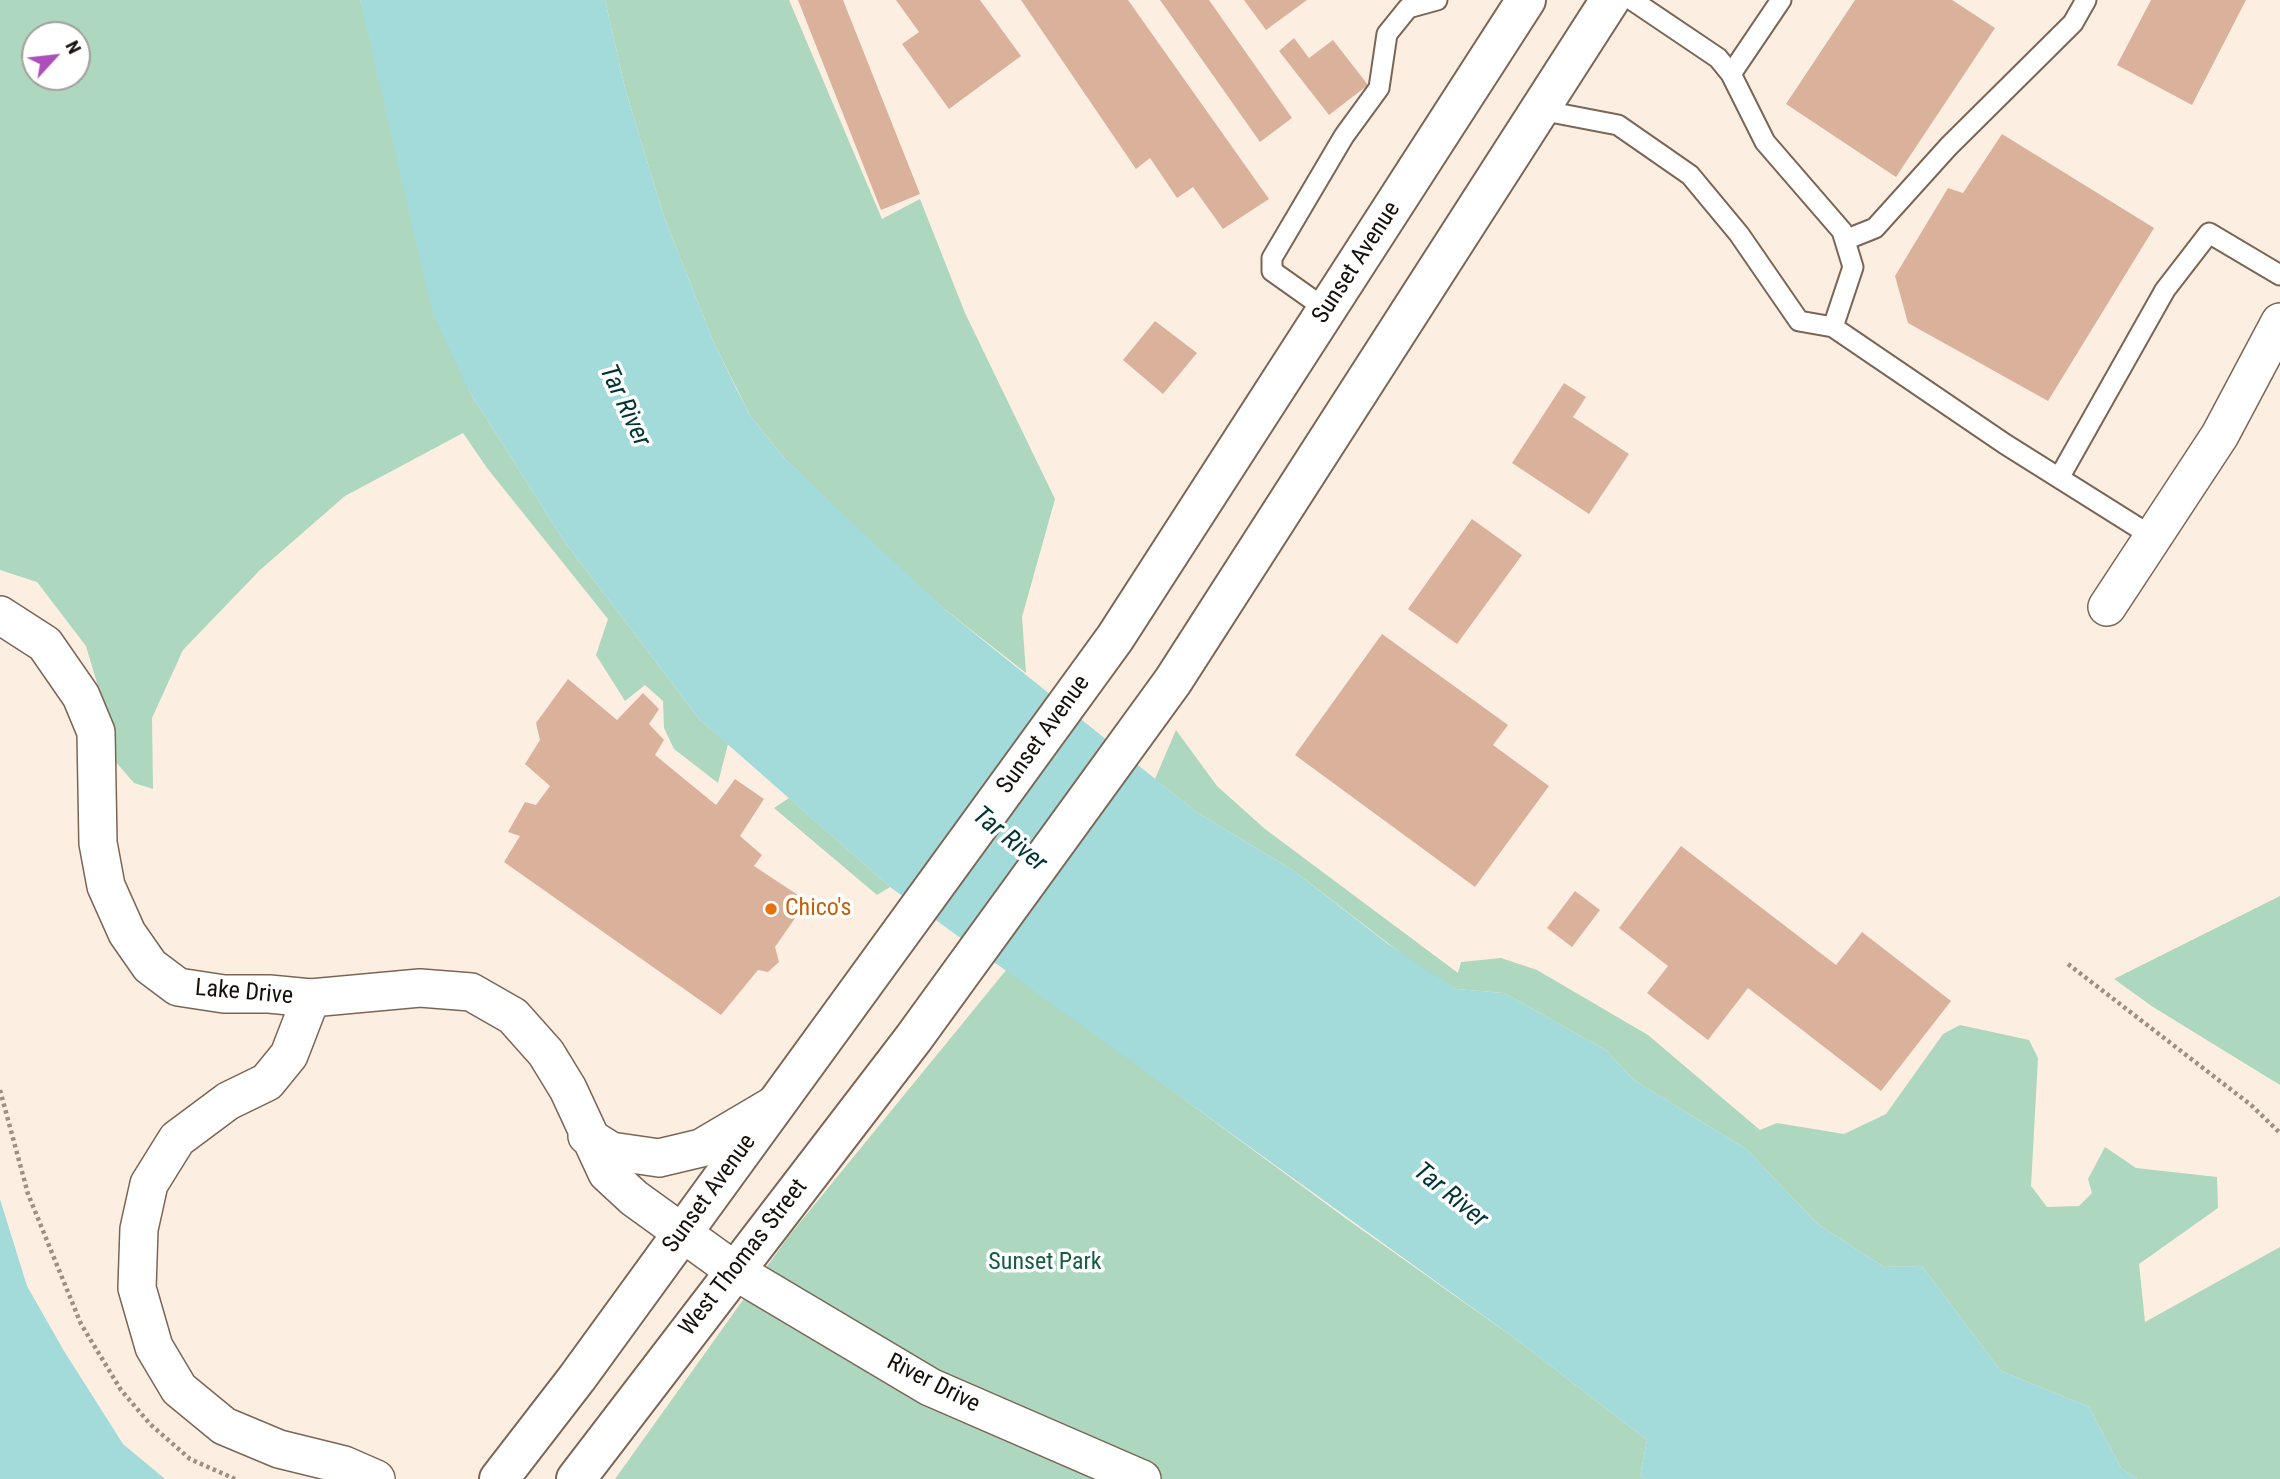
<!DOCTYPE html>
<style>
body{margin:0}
#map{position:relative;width:2280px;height:1479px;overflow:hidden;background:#fdeee2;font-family:"Roboto Condensed",sans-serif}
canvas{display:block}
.north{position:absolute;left:21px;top:21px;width:70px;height:70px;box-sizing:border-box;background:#fff;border:2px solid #a29f9d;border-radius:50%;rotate:63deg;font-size:19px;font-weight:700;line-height:28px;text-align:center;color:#170f09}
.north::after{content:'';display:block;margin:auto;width:24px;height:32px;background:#ab50bb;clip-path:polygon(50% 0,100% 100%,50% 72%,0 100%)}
</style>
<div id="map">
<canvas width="2280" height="1479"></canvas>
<div class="north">N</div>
</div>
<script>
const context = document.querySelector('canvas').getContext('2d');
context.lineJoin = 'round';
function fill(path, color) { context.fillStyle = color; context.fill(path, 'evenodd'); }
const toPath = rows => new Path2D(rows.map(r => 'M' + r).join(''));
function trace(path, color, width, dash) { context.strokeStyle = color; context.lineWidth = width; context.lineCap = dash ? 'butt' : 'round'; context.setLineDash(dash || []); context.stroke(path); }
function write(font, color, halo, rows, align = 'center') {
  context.font = font + ' "Roboto Condensed",sans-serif'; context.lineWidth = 7; context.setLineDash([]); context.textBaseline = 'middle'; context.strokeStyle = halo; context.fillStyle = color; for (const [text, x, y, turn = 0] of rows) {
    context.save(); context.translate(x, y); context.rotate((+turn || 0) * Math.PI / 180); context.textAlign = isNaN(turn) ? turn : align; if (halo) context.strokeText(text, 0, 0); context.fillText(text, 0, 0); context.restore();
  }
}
fill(toPath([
 [0,0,360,0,469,391,564,541,700,720,728,744,718,783,674,749,664,728,663,701,645,685,625,701,596,655,608,619,487,468,463,433,345,496,260,570,183,650,152,718,153,789,134,783,114,760,106,713,86,646,37,582,0,570],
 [35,35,77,35,77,77,35,77],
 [605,0,789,0,882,219,920,199,965,313,1055,499,1022,617,1026,673,943,608,899,568,783,457,750,415,714,343,664,217,625,88],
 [1176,730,1217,786,1265,829,1458,973,1461,962,1501,958,1537,970,1648,1035,1760,1130,1777,1123,1844,1134,1886,1114,1943,1034,1960,1025,2029,1040,2038,1058,2031,1186,2047,1207,2079,1206,2092,1193,2088,1179,2105,1147,2136,1168,2217,1177,2218,1208,2139,1264,2145,1322,2280,1247,2280,1479,2137,1479,2121,1468,2089,1407,2001,1371,1922,1266,1884,1267,1819,1225,1746,1149,1634,1080,1606,1050,1504,993,1456,989,1419,967,1294,871,1195,811,1155,779],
 [789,798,890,887,877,895,774,808],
 [2280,896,2280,1085,2153,1007,2114,979],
 [1007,969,1344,1217,1517,1340,1647,1440,1640,1476,1646,1479,615,1479,788,1237]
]), '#add7bf');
fill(toPath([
 [360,0,605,0,625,88,664,217,714,343,736,388,750,415,783,457,943,608,1195,811,1294,871,1388,944,1456,989,1504,993,1606,1050,1634,1080,1746,1149,1819,1225,1884,1267,1922,1266,2001,1371,2089,1407,2121,1468,2137,1479,1646,1479,1640,1476,1647,1440,1517,1340,890,887,700,720,564,541,469,391,433,315],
 [0,1199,27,1286,64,1351,123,1444,165,1479,0,1479]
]), '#a3dada');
fill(toPath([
 [798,0,843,0,920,194,881,210],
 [896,0,980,0,1021,56,949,109,902,44,919,32],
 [1021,0,1128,0,1269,199,1223,229,1193,187,1177,198,1150,158,1136,169],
 [1160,0,1209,0,1292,118,1260,142],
 [1244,0,1307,0,1266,30],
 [1855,0,1952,0,1995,28,1896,177,1786,104],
 [2151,0,2246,0,2192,105,2117,65],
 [1294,38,1309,58,1333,40,1368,85,1329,115,1279,51],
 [2002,134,2154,228,2048,401,1908,323,1895,276,1948,188,1963,193],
 [1155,321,1197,353,1163,394,1123,360],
 [1564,383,1586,397,1573,417,1629,454,1589,514,1512,463],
 [1472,519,1522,555,1457,644,1408,609],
 [1382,634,1508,725,1493,745,1549,786,1475,887,1295,755],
 [568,679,617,720,643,693,659,709,649,724,664,740,655,755,716,805,735,779,764,799,740,836,762,855,754,866,807,901,775,947,779,962,768,972,758,970,721,1015,504,862,520,836,508,832,525,802,536,805,550,786,525,764,540,740,536,723],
 [1681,846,1836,965,1862,932,1951,1001,1881,1091,1748,988,1708,1040,1647,993,1668,966,1619,928],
 [1575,891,1600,910,1572,947,1547,928]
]), '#dab29c');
const lane = toPath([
 [1731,74,1781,0],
 [1540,110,1618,125,1690,175,1739,234,1799,321,1833,327,1853,267,1842,231,1765,142,1731,74,1718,58,1632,0],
 [1845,240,1875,228,1949,146,2073,23,2086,0],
 [1327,310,1272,271,1272,258,1344,136,1379,88,1387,34,1408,8,1437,0],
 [1833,327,2005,444,2153,537],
 [2059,478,2165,290,2209,233,2280,275]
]);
const street = toPath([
 [2107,607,2220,435,2280,322],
 [0,615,45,644,81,696,96,732,98,843,106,886,127,933,150,966,178,987,224,994,269,994,311,998,420,988,471,992,513,1016,546,1053,568,1089,607,1173,634,1198,735,1271,930,1387,1142,1479],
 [311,998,289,1055,267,1082,228,1101,177,1139,149,1184,139,1229,137,1288,154,1347,179,1389,224,1426,279,1449,344,1465,376,1479],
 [587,1136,611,1151,659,1158,701,1148,774,1105]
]);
const primary = toPath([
 [499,1479,577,1378,1115,638,1526,0],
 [576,1479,913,1039,1173,681,1610,0]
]);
trace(lane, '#7b6655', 23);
trace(street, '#7b6655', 40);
trace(primary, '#7b6655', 42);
trace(toPath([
 [2068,964,2251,1105,2280,1133],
 [0,1090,28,1194,81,1324,121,1390,150,1424,190,1459,235,1479]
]), '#9c9086', 4.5, [3.5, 3.5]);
trace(lane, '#fff', 19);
trace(street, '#fff', 37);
trace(primary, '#fff', 38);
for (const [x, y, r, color] of [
 [771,909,7,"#e8710a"]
]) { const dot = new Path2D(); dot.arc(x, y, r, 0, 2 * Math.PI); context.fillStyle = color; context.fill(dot); trace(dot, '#fff', 2.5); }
write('24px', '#170f09', '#fff', [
 ["Sunset Avenue",1357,263,-57],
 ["Sunset Avenue",1044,735,-54],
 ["Lake Drive",244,993,5],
 ["Sunset Avenue",710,1194,-54],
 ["West Thomas Street",744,1258,-52],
 ["River Drive",933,1384,27]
]);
write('24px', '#c56008', '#fff', [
 ["Chico's",785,909]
], 'left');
write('24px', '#155d3f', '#fff', [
 ["Sunset Park",1045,1263]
]);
write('italic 26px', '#003536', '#fff', [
 ["Tar River",624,406,65],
 ["Tar River",1009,840,39],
 ["Tar River",1450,1196,39]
]);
</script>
